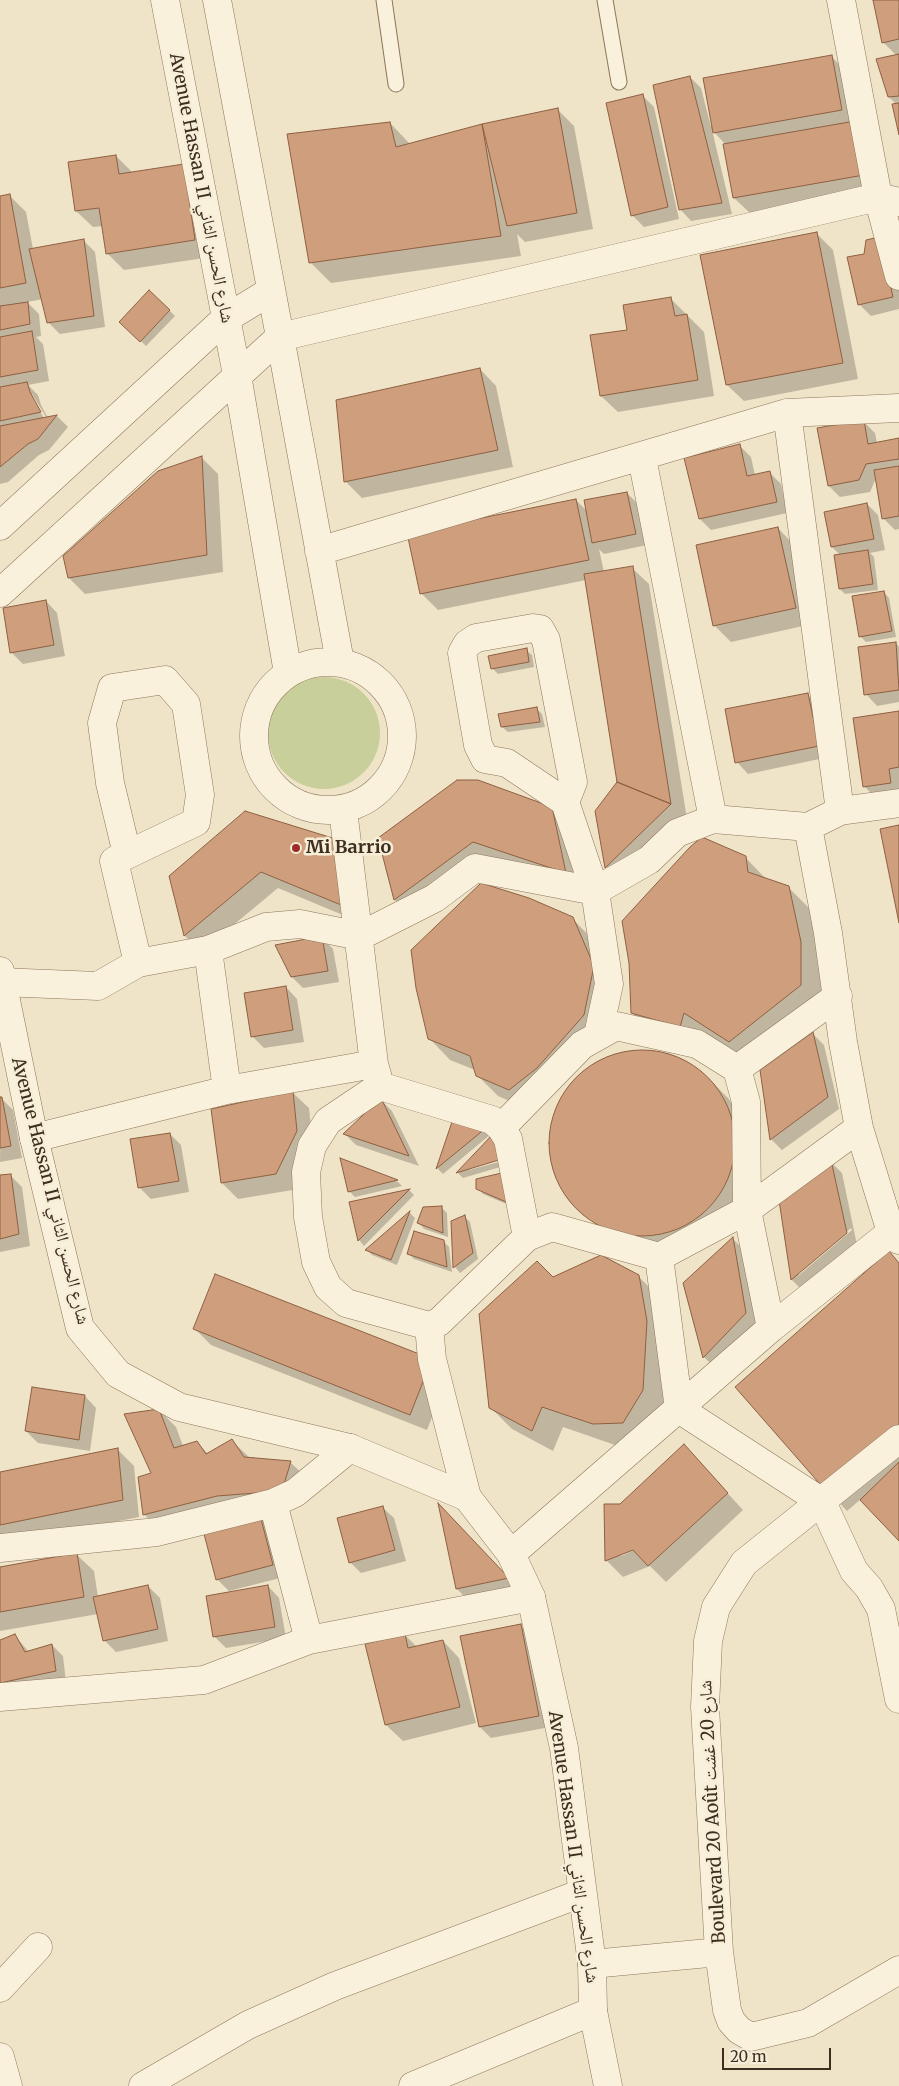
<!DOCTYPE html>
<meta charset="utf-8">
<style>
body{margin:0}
#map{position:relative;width:899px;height:2086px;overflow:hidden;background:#f0e4c8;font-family:Merriweather,serif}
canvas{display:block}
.scale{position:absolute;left:722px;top:2048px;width:109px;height:22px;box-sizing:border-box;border:2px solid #3d2e20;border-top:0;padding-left:6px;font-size:15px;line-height:18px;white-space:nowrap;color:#3d2e20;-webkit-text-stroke:4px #f7eed8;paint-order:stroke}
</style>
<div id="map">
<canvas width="899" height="2086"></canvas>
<div class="scale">20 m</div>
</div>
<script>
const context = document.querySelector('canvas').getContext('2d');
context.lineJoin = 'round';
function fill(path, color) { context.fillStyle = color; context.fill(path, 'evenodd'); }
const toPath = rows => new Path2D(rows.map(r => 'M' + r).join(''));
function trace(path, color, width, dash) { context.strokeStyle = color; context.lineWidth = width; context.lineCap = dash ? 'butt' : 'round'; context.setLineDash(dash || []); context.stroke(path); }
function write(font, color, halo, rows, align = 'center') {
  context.font = font + ' Merriweather,"Noto Naskh Arabic",serif'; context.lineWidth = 5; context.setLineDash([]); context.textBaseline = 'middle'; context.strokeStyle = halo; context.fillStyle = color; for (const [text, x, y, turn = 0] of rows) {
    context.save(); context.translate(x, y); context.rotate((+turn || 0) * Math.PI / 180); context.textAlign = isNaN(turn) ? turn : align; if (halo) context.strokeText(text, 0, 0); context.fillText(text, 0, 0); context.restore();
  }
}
fill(toPath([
 '268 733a56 56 0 1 1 112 0a56 56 0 1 1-112 0Z'
]), '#c9cf9b');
fill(toPath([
 [874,0,899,0,899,129,897,105,889,97,897,56,883,42],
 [832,57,848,73,880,191,751,214,734,198,726,145,712,130,732,214,691,221,680,209,690,77,701,88,711,127],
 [642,95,654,107,679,219,644,227,632,215],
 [557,109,574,126,593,229,525,242,517,234,521,256,331,283,310,262,390,123,411,145,482,125],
 [116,156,133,173,183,166,211,257,124,270,107,253,103,226,93,227,76,211],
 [9,195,26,212,33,249,84,241,95,252,105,327,60,334,48,322,43,299,27,302,39,314,41,336,36,337,43,344,49,381,28,385,38,395,41,405,48,418,57,416,68,427,49,450,39,455,8,482,0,484,0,197],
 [29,394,32,394,46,417,44,418],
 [817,234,833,250,858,379,744,401,727,385,702,256],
 [865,255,899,286,899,309,871,316,859,304],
 [149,291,175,316,146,346,121,322],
 [671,299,704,332,714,396,618,412,601,396,592,337,628,331],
 [480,369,496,386,513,467,362,498,345,481],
 [863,421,875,433,877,443,899,439,899,529,895,530,883,518,876,478,870,492,840,497,829,486],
 [740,446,751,457,755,475,769,472,781,484,787,513,711,530,700,519],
 [202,458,218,474,223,572,85,594,69,578],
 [627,493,639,505,647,545,604,554,599,549,604,572,632,568,649,584,687,819,681,817,617,878,606,867,596,811,618,782,586,580,438,610,421,593,576,500,587,511],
 [867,504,878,515,885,550,870,553,874,557,878,590,845,594,840,589,840,555,832,547,825,512],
 [778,528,794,545,812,624,731,642,714,625],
 [884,592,889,598,896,637,866,642,860,636],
 [46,601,57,613,65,656,23,664,11,652],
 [896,643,899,647,899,702,877,706,866,694],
 [526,650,532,655,534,667,498,674,492,668],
 [807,694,819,706,829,757,748,774,737,762],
 [537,709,542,714,545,727,508,732,502,727],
 [899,713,899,795,876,798,864,786],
 [551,808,568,825,582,889,490,858,412,916,395,900,379,838],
 [245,812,362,923,278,888,201,952,185,936,171,876],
 [745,857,766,879,788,887,809,908,821,964,821,1006,750,1062,705,1033,700,1047,653,1034,632,1013],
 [572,918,593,940,615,987,530,1110,498,1096,477,1075,475,1070,450,1060,429,1038],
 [322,938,333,949,339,982,303,988,292,977],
 [286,987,297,999,304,1042,264,1048,252,1036],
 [813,1034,824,1045,839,1109,782,1150,771,1139],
 [652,1051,682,1059,707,1077,728,1098,746,1123,754,1182,698,1250,611,1240,568,1197,554,1170,550,1140,556,1110,571,1083,594,1064,622,1052],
 [292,1092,309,1108,313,1148,293,1190,238,1199,222,1183],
 [1,1098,13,1110,22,1158,0,1162],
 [381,1100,392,1111,419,1166,356,1145,345,1134],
 [454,1121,491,1134,443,1174,438,1169],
 [170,1134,181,1145,189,1192,151,1199,139,1187],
 [494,1135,469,1170,506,1160,507,1165,463,1178,458,1173],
 [342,1160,398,1182,402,1186,355,1197,349,1191],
 [831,1162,842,1173,857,1245,803,1291,792,1280,781,1200],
 [851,1228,852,1230,799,1275,799,1272],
 [10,1175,22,1187,30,1246,0,1252,0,1177],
 [478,1180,518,1209,483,1194,478,1188],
 [409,1190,414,1195,364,1246,359,1240,351,1203],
 [442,1208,447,1213,448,1237,424,1229,419,1223],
 [410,1213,415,1218,397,1265,372,1255,367,1250],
 [465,1217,470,1222,478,1259,460,1273,455,1267,452,1221],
 [733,1239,744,1250,757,1325,715,1368,704,1357,685,1283],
 [443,1241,449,1247,452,1272,414,1259,409,1254],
 [889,1253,899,1263,899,1539,861,1499,847,1511,827,1490],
 [638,1276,659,1297,667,1343,663,1411,643,1444,615,1445,563,1427,553,1451,512,1429,491,1408,553,1279],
 [195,1329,448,1377,427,1430,211,1345],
 [85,1396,96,1408,90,1451,38,1443,26,1431],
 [159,1410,176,1427,183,1446,197,1442,208,1454,232,1441,249,1457,290,1462,307,1478,298,1507,234,1512,161,1531,144,1514,153,1474],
 [117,1449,134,1466,139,1517,0,1545,0,1473],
 [700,1463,743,1510,666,1582,650,1566,623,1577,606,1560,621,1505],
 [638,1546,639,1548,621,1556,621,1553],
 [382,1507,394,1518,406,1561,361,1573,350,1562],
 [260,1516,271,1528,284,1577,229,1591,217,1579],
 [450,1516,519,1590,468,1600,457,1589],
 [77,1555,94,1571,98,1597,148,1586,160,1598,168,1641,116,1652,104,1640,98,1614,0,1631,0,1568],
 [268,1586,279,1598,286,1638,226,1648,215,1637,207,1597],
 [520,1625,532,1637,550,1727,491,1738,480,1727],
 [405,1635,417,1647,443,1641,459,1658,476,1723,403,1741,386,1725],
 [15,1636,29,1652,52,1645,63,1656,66,1682,0,1696,0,1641]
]), '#0003');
const building = toPath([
 [873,0,899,0,899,39,882,43,873,0],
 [899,54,899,96,888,97,876,59,899,54],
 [832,55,842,110,713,133,703,78,832,55],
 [690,76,722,203,679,210,653,85,690,76],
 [643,94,668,207,631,216,606,103,643,94],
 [899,103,899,135,892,104,899,103],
 [558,108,577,213,507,226,482,124,558,108],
 [855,121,864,175,733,198,723,144,855,121],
 [390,122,396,147,482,124,501,236,309,263,287,134,390,122],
 [116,155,119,174,184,164,195,240,106,254,99,208,75,211,68,162,116,155],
 [10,194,26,283,0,288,0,196,10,194],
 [817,232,843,363,726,385,700,255,817,232],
 [879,237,893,297,858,305,847,257,864,254,866,240,879,237],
 [84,239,94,316,47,323,29,249,84,239],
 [149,290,170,310,140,342,119,322,149,290],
 [671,297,675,316,687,314,698,380,600,396,590,335,627,330,623,305,671,297],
 [28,302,30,324,0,330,0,306,28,302],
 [32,331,38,370,0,377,0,337,32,331],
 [480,368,498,450,344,482,336,400,480,368],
 [27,382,30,392,41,412,0,421,0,387,27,382],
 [57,415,38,439,28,444,0,467,0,426,57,415],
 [864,420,868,444,899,438,899,459,866,464,859,480,828,486,817,428,864,420],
 [740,444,747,476,770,471,777,502,699,519,684,458,740,444],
 [202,456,207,555,68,578,63,556,158,471,202,456],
 [899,466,899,516,882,519,874,470,899,466],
 [627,492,636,534,592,543,584,500,627,492],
 [576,499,589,560,420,594,407,533,576,499],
 [867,503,874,539,831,547,824,512,867,503],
 [778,527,796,608,713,626,696,545,778,527],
 [868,550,873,584,839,589,834,555,868,550],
 [633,566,671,804,617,782,584,574,633,566],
 [884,591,892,631,859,637,852,596,884,591],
 [46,600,54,645,10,653,3,608,46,600],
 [896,642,899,690,864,695,858,647,896,642],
 [527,648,529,662,491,669,488,656,527,648],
 [808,693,819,746,735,763,725,709,808,693],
 [537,707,540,722,501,727,498,714,537,707],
 [899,711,899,767,889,769,891,783,863,787,853,718,899,711],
 [457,780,478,780,552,807,566,873,473,842,394,900,378,838,457,780],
 [617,782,671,804,605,868,595,811,617,782],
 [245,811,339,840,346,907,261,872,184,936,169,876,245,811],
 [899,825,899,923,880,829,899,825],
 [702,837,746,856,748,872,789,886,801,942,801,985,729,1042,684,1013,680,1027,631,1013,629,963,622,921,690,847,702,837],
 [481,883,529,898,573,917,594,966,584,1015,537,1068,509,1090,476,1076,470,1056,428,1039,416,988,411,950,481,883],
 [322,936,328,971,291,977,275,945,322,936],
 [286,986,293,1030,251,1037,244,993,286,986],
 [813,1032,828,1097,770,1140,760,1070,813,1032],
 '549 1143a93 93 0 1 1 186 0a93 93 0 1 1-186 0Z',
 [293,1091,297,1131,276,1174,221,1183,211,1109,293,1091],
 [0,1097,2,1097,11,1146,0,1148,0,1097],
 [381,1098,409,1156,343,1134,381,1098],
 [453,1119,486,1128,436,1169,453,1119],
 [170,1133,179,1181,138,1188,130,1139,170,1133],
 [494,1133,502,1159,456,1173,494,1133],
 [340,1158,398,1180,348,1192,340,1158],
 [831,1160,847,1233,791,1280,779,1200,831,1160],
 [506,1172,513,1205,476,1189,476,1179,506,1172],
 [11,1174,19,1234,0,1239,0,1175,11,1174],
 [410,1189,358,1241,349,1202,410,1189],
 [442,1206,443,1233,417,1223,423,1207,442,1206],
 [410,1211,391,1260,365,1250,410,1211],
 [465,1215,473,1253,453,1268,451,1221,465,1215],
 [414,1231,444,1240,447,1267,407,1254,414,1231],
 [733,1237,746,1313,703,1358,683,1283,733,1237],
 [889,1251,899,1263,899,1427,826,1491,735,1387,889,1251],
 [601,1255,639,1275,647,1321,643,1390,623,1423,593,1424,542,1407,532,1431,489,1408,479,1314,537,1261,553,1277,601,1255],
 [215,1274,432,1359,410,1415,193,1329,215,1274],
 [32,1387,85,1395,79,1440,25,1431,32,1387],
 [159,1409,174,1448,197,1441,206,1454,232,1439,244,1457,291,1461,282,1491,217,1496,143,1515,138,1477,151,1473,124,1414,159,1409],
 [684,1444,728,1493,648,1566,633,1550,605,1561,604,1504,620,1504,684,1444],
 [118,1448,123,1500,0,1525,0,1472,118,1448],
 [899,1462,899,1541,860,1500,899,1462],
 [438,1503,509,1578,456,1589,438,1503],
 [383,1506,395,1550,349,1563,337,1518,383,1506],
 [260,1515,273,1565,216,1580,203,1530,260,1515],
 [77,1553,84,1597,0,1612,0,1567,77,1553],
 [148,1585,158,1629,103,1641,93,1597,148,1585],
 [268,1585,275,1627,213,1637,206,1596,268,1585],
 [521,1624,539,1716,479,1727,460,1636,521,1624],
 [15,1634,25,1652,52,1644,56,1671,0,1683,0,1640,15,1634],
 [405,1634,408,1648,443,1640,460,1707,385,1725,365,1644,405,1634]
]);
fill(building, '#cf9f7d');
trace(building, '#8d5f41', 1);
const service = toPath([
 [384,0,396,84],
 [605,0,619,82]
]);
const minor = toPath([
 [841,0,878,197,899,276],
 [237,375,288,673],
 [787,413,840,811],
 [642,458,713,819],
 [319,551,787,413,899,408],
 '254 736a74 74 0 1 1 148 0a74 74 0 1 1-148 0Z',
 [340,662,280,337,878,197,899,202],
 [565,802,573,782,546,640,540,629,533,628,476,638,467,644,462,653,478,745,485,759,507,763,565,802,595,891,609,984,598,1035],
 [343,810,374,1064,379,1082],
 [808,827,828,933,843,1042,859,1128,891,1232,899,1240],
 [127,854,110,783,102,723,112,688,165,680,186,704,200,795,196,822,114,861,138,963],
 [208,950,227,1090],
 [0,982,98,986,138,963,208,950,266,927,300,924,360,936,435,898,475,868,595,891,649,860,677,833,713,819,808,827,840,811,899,803],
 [737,1069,838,996],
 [380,1086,492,1120,501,1128,508,1139,527,1237,439,1322,429,1326,346,1303,328,1287,316,1262,308,1217,306,1172,312,1146,328,1121,380,1086],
 [501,1128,582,1045,616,1026,697,1044,737,1069,746,1102,747,1210,659,1257],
 [34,1138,227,1090,374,1064],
 [527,1237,552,1227,659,1257,679,1409,822,1502,854,1571,869,1588,881,1609,899,1699],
 [429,1326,432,1359,467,1497],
 [771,1328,747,1210,859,1128],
 [899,1439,744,1563,716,1607,708,1641,705,1707,719,1952,727,2010,731,2021,739,2030,751,2037,808,2023,899,1970],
 [273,1503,309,1640],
 [0,1548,157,1532,273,1503,295,1493,350,1448],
 [511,1554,771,1328,899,1226],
 [0,1697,204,1680,309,1640,531,1597],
 [592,1964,719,1952],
 [0,1988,38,1947],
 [0,2057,8,2086],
 [143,2086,248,2025,335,1986,582,1893],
 [413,2086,593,2011]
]);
const tertiary = toPath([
 [165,0,237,375],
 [0,526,225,319,271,291],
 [0,593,280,337,217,0],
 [0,971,34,1138,80,1328,118,1374,179,1407,350,1448,467,1497,511,1554,531,1597,564,1748,592,1964,593,2011,608,2086]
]);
trace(service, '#8d765c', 17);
trace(minor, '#8d765c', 29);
trace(tertiary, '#8d765c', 29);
trace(service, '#faf1dc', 15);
trace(minor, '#faf1dc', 28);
trace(tertiary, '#faf1dc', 28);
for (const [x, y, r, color] of [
 [296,848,5,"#9e2a2b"]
]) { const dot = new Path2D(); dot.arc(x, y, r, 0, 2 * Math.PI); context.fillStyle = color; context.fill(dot); trace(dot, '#f7eed8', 2); }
write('18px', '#3d2e20', '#f7eed8', [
 ["Avenue Hassan II شارع الحسن الثاني",201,188,79],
 ["Avenue Hassan II شارع الحسن الثاني",50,1191,76],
 ["Boulevard 20 Août شارع 20 غشت",713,1812,-93],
 ["Avenue Hassan II شارع الحسن الثاني",573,1847,82]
]);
write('bold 18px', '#3d2e20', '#f7eed8', [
 ["Mi Barrio",306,848]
], 'left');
</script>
